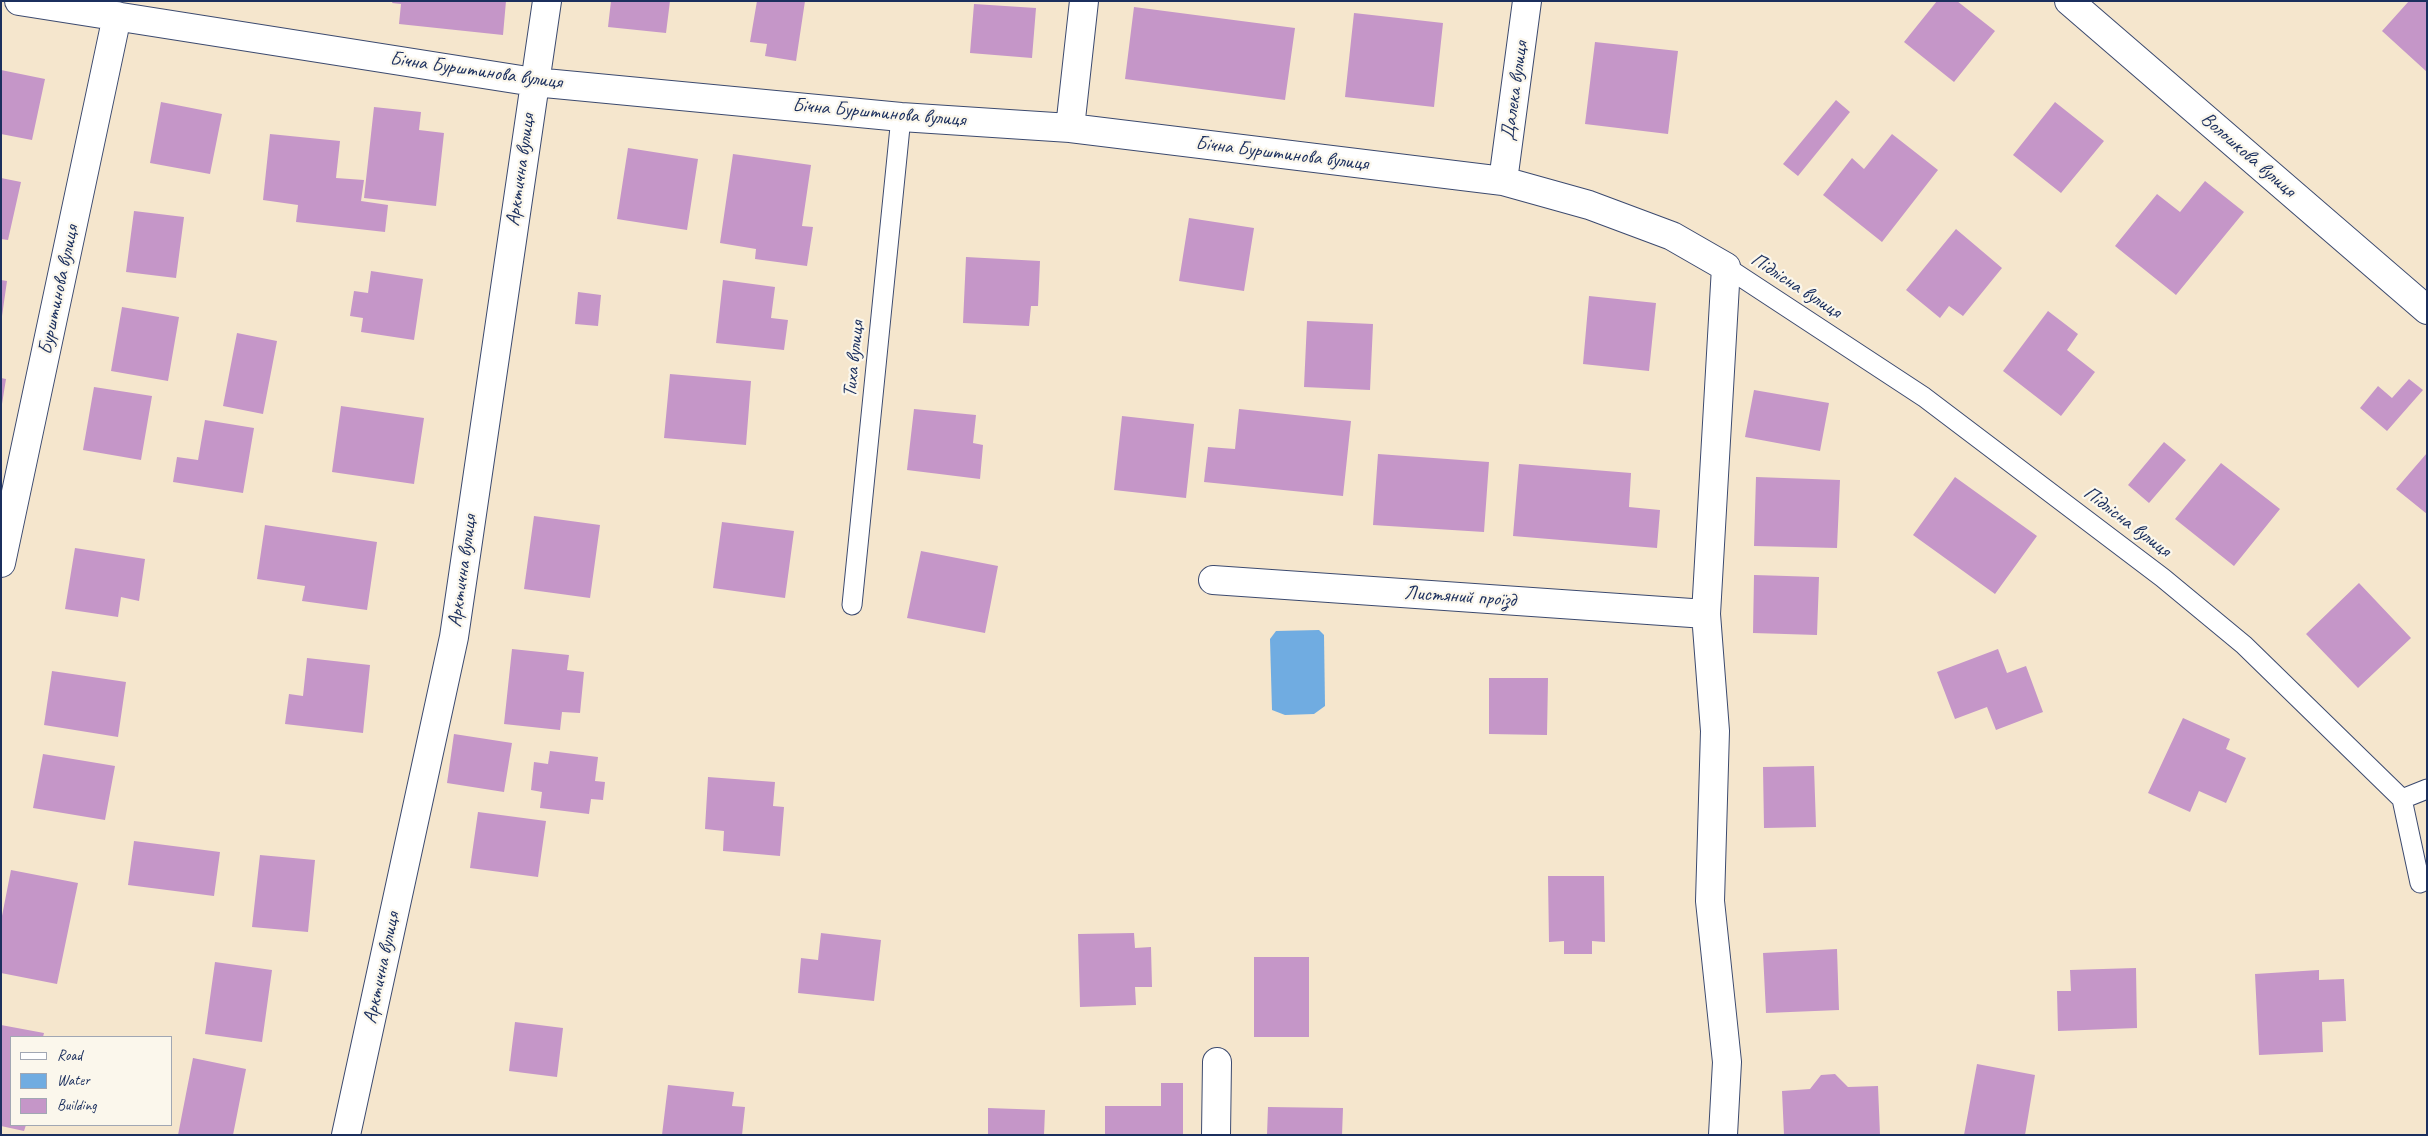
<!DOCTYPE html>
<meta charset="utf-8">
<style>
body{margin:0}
#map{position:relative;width:2428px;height:1136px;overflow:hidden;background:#f5e6cd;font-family:Caveat,sans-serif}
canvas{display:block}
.frame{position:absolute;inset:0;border:2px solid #1b2f5e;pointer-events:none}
.legend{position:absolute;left:10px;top:1036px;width:162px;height:90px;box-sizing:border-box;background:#fbf7ec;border:1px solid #a1a7b3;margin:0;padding:6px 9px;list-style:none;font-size:15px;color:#1b2f5e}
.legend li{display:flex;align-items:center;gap:10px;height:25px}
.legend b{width:25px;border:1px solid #a1a7b3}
</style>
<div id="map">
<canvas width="2428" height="1136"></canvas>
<div class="frame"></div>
<ul class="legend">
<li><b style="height:6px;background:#fff"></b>Road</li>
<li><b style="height:14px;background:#70ace1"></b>Water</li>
<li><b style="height:14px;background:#c596c8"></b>Building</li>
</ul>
</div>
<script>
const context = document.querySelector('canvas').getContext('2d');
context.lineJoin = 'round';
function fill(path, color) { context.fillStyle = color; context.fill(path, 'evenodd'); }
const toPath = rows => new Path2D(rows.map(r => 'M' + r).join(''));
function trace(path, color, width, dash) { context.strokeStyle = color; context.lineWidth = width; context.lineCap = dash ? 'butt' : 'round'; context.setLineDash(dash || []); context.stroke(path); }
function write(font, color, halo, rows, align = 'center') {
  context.font = font + ' Caveat,sans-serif'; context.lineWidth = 4.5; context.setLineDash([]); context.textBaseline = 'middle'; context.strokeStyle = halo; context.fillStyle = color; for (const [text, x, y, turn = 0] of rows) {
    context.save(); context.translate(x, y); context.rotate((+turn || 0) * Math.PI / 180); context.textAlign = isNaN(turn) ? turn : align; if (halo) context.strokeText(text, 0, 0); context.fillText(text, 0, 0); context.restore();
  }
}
fill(toPath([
 [1319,630,1324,635,1325,706,1314,714,1285,715,1272,710,1270,639,1276,631]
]), '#70ace1');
fill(toPath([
 [393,1,506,1,503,35,399,24,401,4,392,3],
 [611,1,670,1,666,33,608,27],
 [757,1,805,1,796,61,765,56,767,44,750,42],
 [1937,1,1957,1,1995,31,1954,82,1904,42],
 [2409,1,2427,1,2427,72,2382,31],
 [974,4,1036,8,1032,58,970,53],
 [1134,7,1295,28,1285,100,1125,79],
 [1354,13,1443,23,1434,107,1345,97],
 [1595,42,1678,51,1668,134,1585,124],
 [1,70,45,79,32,140,1,134],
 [1836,100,1850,112,1798,176,1783,164],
 [161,102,222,114,210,174,150,163],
 [2055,102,2104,141,2061,193,2013,155],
 [374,107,421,112,419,130,444,133,436,206,364,198],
 [270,134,340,141,336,178,364,180,361,201,388,205,385,232,296,222,298,205,263,200],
 [1892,134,1938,170,1882,242,1823,195,1852,158,1864,169],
 [628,148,698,159,687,230,617,219],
 [733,154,811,165,802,226,813,227,807,266,755,259,756,249,720,243],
 [1,178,21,182,8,240,1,239],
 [2205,181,2244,212,2176,295,2115,246,2157,194,2180,212],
 [134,211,184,217,176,278,126,272],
 [1189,218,1254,228,1244,291,1179,281],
 [1956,229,2002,268,1963,316,1949,306,1940,318,1906,290],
 [966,257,1040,261,1038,306,1031,306,1029,326,963,323],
 [371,271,423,279,414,340,361,332,363,318,350,316,354,291,368,293],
 [1,280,7,281,2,316,1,316],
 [723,280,775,287,771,318,788,320,784,350,716,343],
 [578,292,601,295,598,326,575,324],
 [1589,296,1656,303,1649,371,1583,364],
 [122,307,179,317,168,381,111,371],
 [2048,311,2078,334,2067,350,2095,372,2061,416,2003,371],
 [1307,321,1373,324,1370,390,1304,387],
 [237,333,277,341,263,414,223,406],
 [670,374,751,381,746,445,664,438],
 [1,378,6,379,2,404,1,404],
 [2409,379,2423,390,2387,431,2360,408,2378,386,2392,398],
 [94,387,152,396,141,460,83,450],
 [1754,390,1829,403,1820,451,1745,437],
 [341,406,424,418,414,484,332,472],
 [914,409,976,415,973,443,983,445,980,479,907,470],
 [1239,409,1351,421,1343,496,1204,482,1208,447,1235,449],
 [1122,416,1194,424,1186,498,1114,490],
 [205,420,254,428,243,493,173,482,177,457,198,460],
 [2164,442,2186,460,2149,503,2128,485],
 [2427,453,2427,514,2396,489],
 [1378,454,1489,462,1484,532,1373,525],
 [2221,463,2280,509,2234,566,2175,519],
 [1519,464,1631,473,1629,507,1660,510,1657,548,1513,536],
 [1756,477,1840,480,1837,548,1754,546],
 [1955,477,2037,536,1995,594,1913,535],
 [534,516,600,525,590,598,524,589],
 [722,522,794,531,785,598,713,588],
 [265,525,377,542,367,610,302,601,305,586,257,579],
 [75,548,145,559,139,601,121,597,118,617,65,609],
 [921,551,998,566,985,633,907,618],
 [1754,575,1819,577,1817,635,1753,633],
 [2359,583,2411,638,2358,688,2306,634],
 [512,649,569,655,567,670,584,672,580,713,562,712,560,730,504,724],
 [1998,649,2007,673,2026,666,2043,712,1996,730,1987,707,1955,719,1937,672],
 [307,658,370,665,363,733,285,724,289,694,303,696],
 [52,671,126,682,118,737,44,725],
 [1489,678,1548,678,1547,735,1489,734],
 [2183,718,2230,739,2226,749,2246,758,2226,803,2199,791,2190,812,2148,793],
 [454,734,512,743,504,792,447,783],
 [550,751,598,757,595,781,605,782,603,800,591,799,589,814,540,808,542,792,531,790,534,762,548,764],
 [43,754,115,766,105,820,33,808],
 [1814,766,1816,827,1764,828,1763,767],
 [708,777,775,782,773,806,784,807,780,856,723,851,724,831,705,829],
 [478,812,546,821,538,877,470,868],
 [134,841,220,852,214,896,128,885],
 [260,855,315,860,308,932,252,927],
 [11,870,78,883,57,984,1,973,1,921],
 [1548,876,1604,876,1605,942,1592,941,1592,954,1564,954,1564,941,1549,942],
 [821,933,881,940,874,1001,798,993,801,958,818,960],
 [1134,933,1135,948,1151,947,1152,987,1135,987,1136,1005,1080,1007,1078,934],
 [1837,949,1839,1010,1766,1013,1763,953],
 [1254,957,1309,957,1309,1037,1254,1037],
 [215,962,272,970,262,1042,205,1034],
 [2136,968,2137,1028,2058,1031,2057,991,2071,991,2070,970],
 [2319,970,2319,980,2344,979,2346,1021,2322,1022,2323,1052,2259,1055,2255,974],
 [515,1022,563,1028,557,1077,509,1071],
 [1,1025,44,1033,43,1037,11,1037,11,1125,26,1125,24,1131,1,1126],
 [193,1058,246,1069,233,1135,178,1135],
 [1977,1064,2035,1075,2025,1135,1964,1135],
 [1835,1074,1848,1087,1878,1086,1880,1135,1784,1135,1782,1091,1810,1089,1821,1075],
 [1161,1083,1183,1083,1183,1135,1105,1135,1105,1106,1161,1106],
 [668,1085,734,1092,732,1106,745,1107,742,1135,662,1135],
 [1268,1107,1343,1108,1342,1135,1267,1135],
 [988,1108,1045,1110,1044,1135,988,1135]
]), '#c596c8');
const lane = toPath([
 [1726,267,1924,397,2163,578,2244,645,2402,799,2420,883],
 [852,605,901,117],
 [2402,799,2427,789]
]);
const street = toPath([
 [19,1,534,82,901,117,1070,128,1503,181,1589,205,1672,236,1726,267,1706,614,1715,731,1710,901,1727,1062,1723,1135],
 [2069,1,2427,310],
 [1070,128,1084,1],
 [1503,181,1527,1],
 [1,563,117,16],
 [1213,580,1706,614],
 [346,1135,454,637,547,1],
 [1216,1135,1217,1062]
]);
trace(lane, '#3c4a6f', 21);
trace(street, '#3c4a6f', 30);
trace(lane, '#fff', 19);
trace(street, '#fff', 28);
write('20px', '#1b2f5e', '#fbf7ec', [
 ["Бічна Бурштинова вулиця",476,71,8],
 ["Далека вулиця",1515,91,-82],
 ["Бічна Бурштинова вулиця",879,113,5],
 ["Бічна Бурштинова вулиця",1282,154,7],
 ["Волошкова вулиця",2248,155,41],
 ["Арктична вулиця",521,170,-82],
 ["Підлісна вулиця",1796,286,33],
 ["Бурштинова вулиця",59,290,-78],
 ["Тиха вулиця",854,359,-84],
 ["Підлісна вулиця",2127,522,37],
 ["Арктична вулиця",463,571,-82],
 ["Листяний проїзд",1460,597,4],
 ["Арктична вулиця",382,968,-78]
]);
</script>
